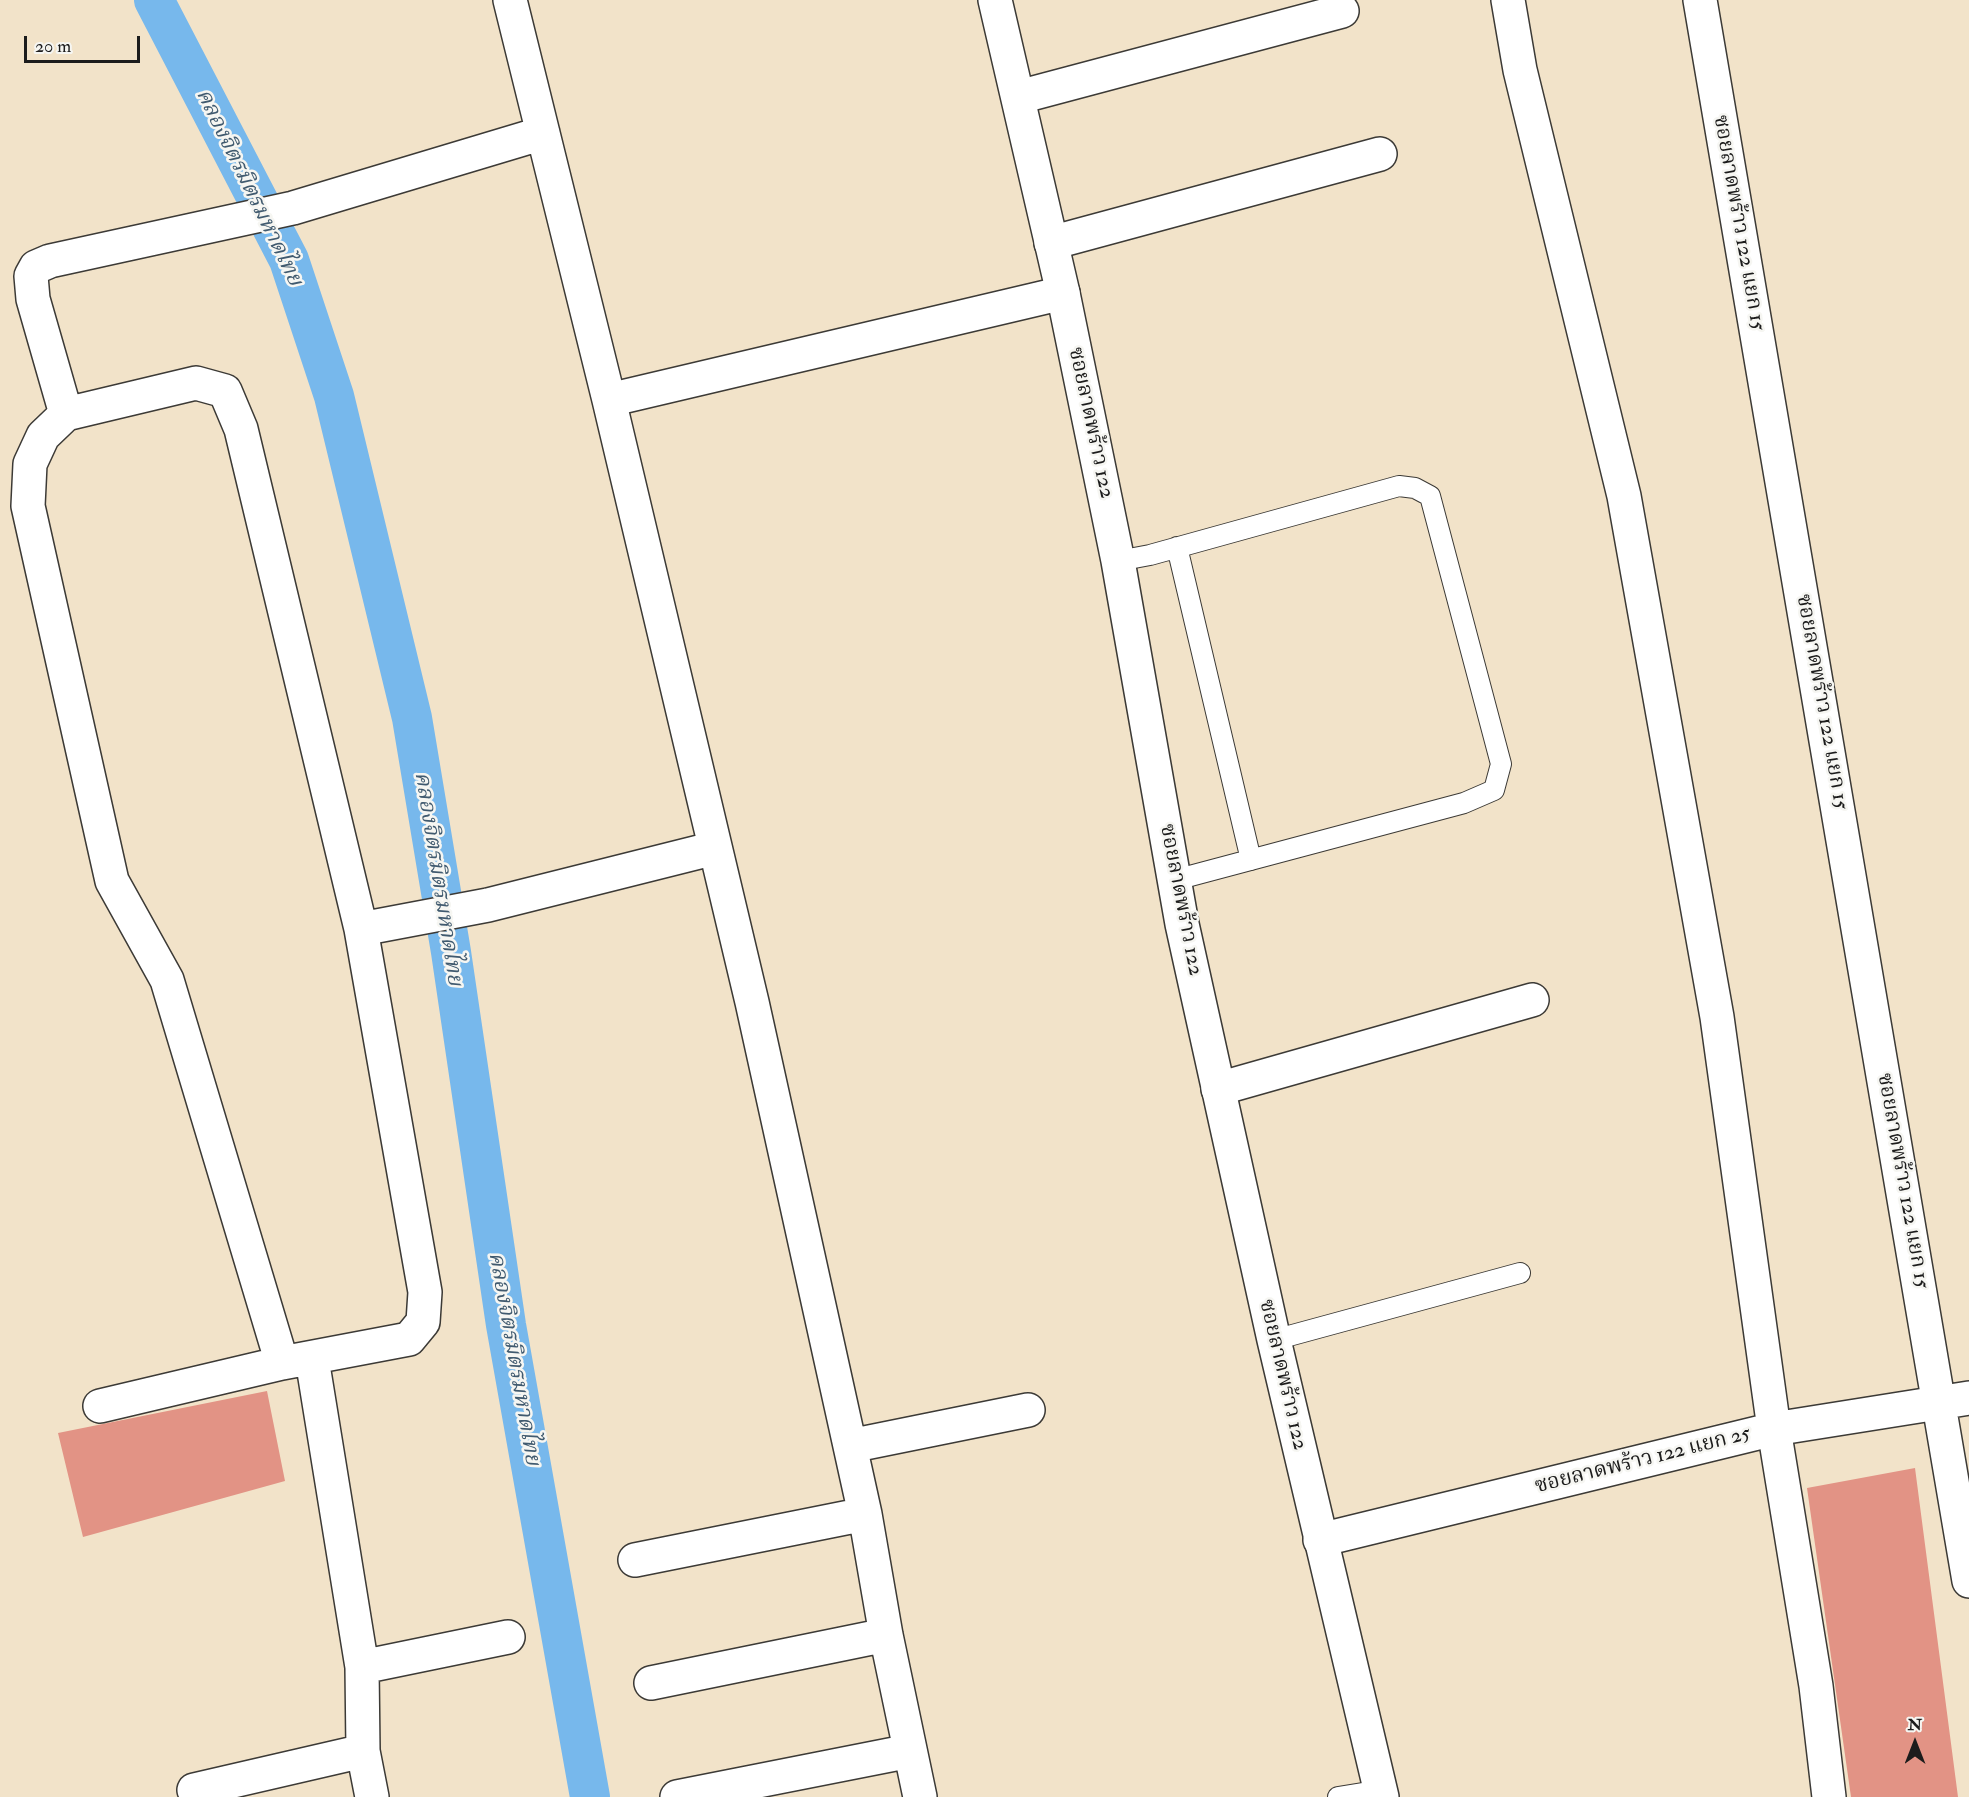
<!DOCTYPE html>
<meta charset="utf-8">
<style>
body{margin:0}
#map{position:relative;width:1969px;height:1797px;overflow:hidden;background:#f2e3c9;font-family:"IM FELL Double Pica",serif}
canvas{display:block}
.north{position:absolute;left:1885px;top:1713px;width:60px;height:60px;-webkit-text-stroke:4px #f6f6f2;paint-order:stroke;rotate:0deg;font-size:16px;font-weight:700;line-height:24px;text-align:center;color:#1c1c1c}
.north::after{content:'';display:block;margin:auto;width:21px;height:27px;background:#1c1c1c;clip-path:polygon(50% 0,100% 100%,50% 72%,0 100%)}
.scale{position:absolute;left:24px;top:36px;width:116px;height:27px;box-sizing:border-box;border:3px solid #1c1c1c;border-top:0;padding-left:8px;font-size:18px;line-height:21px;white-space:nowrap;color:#1c1c1c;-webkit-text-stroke:4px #f6f6f2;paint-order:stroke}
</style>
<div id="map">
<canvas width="1969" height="1797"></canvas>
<div class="north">N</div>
<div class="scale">20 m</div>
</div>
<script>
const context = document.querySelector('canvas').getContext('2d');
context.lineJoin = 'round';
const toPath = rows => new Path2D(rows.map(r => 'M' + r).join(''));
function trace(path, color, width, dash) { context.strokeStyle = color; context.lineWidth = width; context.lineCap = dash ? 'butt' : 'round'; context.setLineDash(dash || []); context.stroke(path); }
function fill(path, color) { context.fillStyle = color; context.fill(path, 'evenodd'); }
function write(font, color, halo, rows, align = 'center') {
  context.font = font + ' "IM FELL Double Pica","Noto Serif Thai",serif'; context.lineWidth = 5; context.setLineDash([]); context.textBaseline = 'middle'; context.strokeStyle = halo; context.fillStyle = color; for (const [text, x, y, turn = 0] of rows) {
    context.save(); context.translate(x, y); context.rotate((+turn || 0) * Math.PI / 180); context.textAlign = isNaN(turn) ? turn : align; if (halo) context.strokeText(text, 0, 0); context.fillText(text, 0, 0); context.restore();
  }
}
trace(toPath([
 [154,0,289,260,334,396,412,718,451,952,506,1325,590,1797]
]), '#77b8ec', 40);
fill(toPath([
 [267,1391,285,1481,83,1537,58,1433],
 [1915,1468,1958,1797,1851,1797,1807,1488]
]), '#e29385');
const service = toPath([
 [1177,547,1251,860],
 [1118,561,1150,555,1399,486,1415,488,1430,496,1501,764,1494,790,1464,803,1175,880],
 [1274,1340,1520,1273],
 [1338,1797,1381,1790]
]);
const minor = toPath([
 [510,0,609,400,752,1002,865,1514,886,1635,920,1797],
 [1508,0,1520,70,1624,496,1717,1017,1774,1429,1816,1686,1829,1797],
 [1700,0,1969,1581],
 [1019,97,1342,11],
 [1051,243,1380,154],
 [609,400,1063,293],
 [66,414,33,299,31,276,36,267,50,261,293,208,543,133],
 [361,929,488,905,715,848],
 [1218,1089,1532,1000],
 [312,1359,362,1667,363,1751,372,1797],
 [100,1406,282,1363,409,1339,423,1322,425,1292,361,929,241,429,225,391,196,383,66,414,43,436,30,464,28,506,112,881,167,980,282,1363],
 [850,1446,1028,1410],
 [1320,1540,1774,1429,1969,1398],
 [635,1560,865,1514],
 [362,1667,508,1637],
 [651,1683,886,1635],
 [194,1790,363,1751],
 [677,1797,910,1751]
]);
const tertiary = toPath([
 [995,0,1063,293,1118,561,1182,924,1274,1340,1382,1797]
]);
trace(service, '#3c3a36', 22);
trace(minor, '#3c3a36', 36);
trace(tertiary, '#3c3a36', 36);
trace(service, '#fff', 20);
trace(minor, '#fff', 33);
trace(tertiary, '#fff', 33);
write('21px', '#1c1c1c', '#f6f6f2', [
 ["ซอยลาดพร้าว 122 แยก 15",1738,223,80],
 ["ซอยลาดพร้าว 122",1090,423,78],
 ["ซอยลาดพร้าว 122 แยก 15",1821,702,80],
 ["ซอยลาดพร้าว 122",1180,900,79],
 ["ซอยลาดพร้าว 122 แยก 15",1902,1181,80],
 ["ซอยลาดพร้าว 122",1282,1375,77],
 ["ซอยลาดพร้าว 122 แยก 25",1643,1461,-14]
]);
write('italic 22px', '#405a6f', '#f6f6f2', [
 ["คลองจิตรมิตรมหาดไทย",248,188,64],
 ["คลองจิตรมิตรมหาดไทย",437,879,81],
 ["คลองจิตรมิตรมหาดไทย",513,1359,80]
]);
</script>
